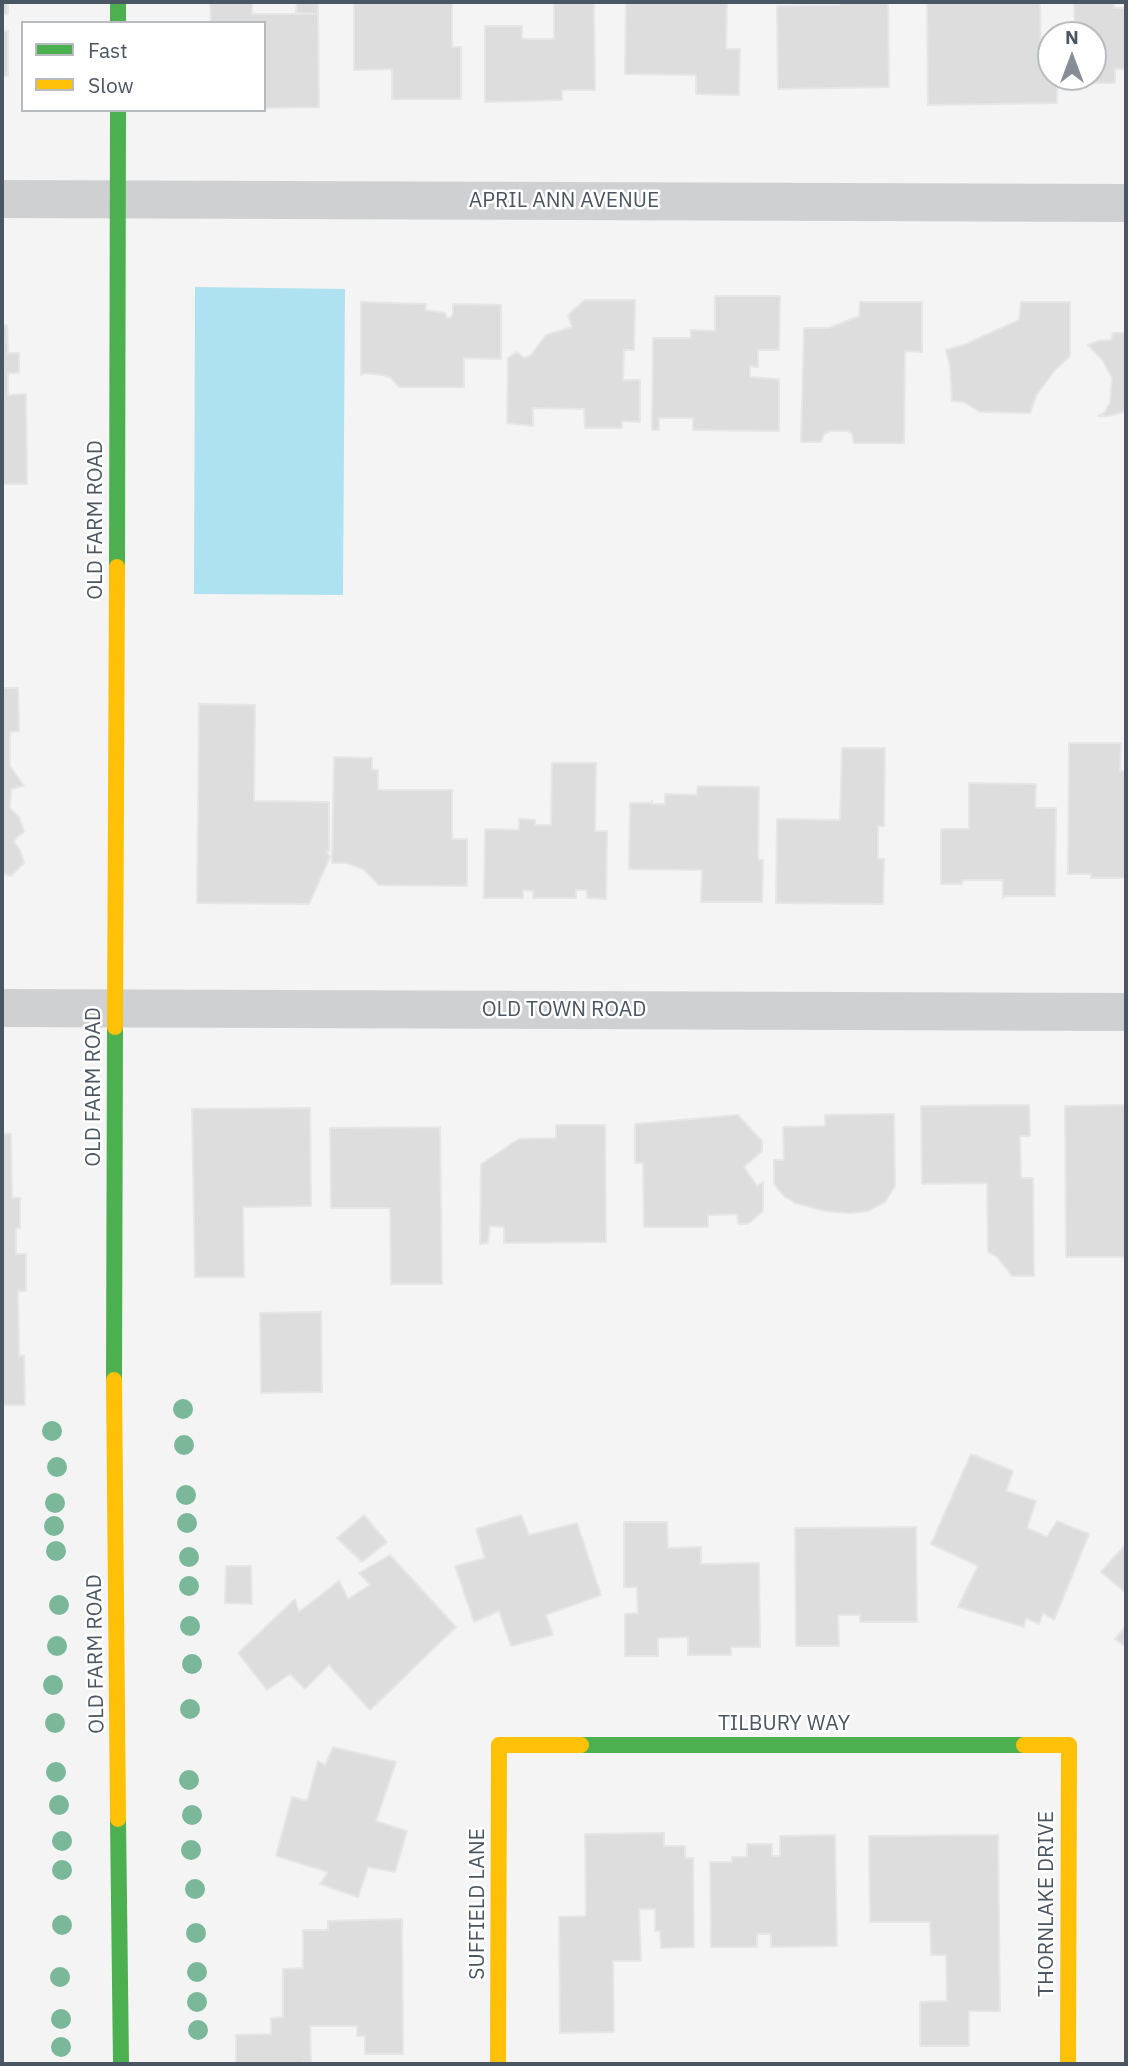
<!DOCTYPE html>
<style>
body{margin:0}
#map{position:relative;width:1128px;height:2066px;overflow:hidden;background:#f4f4f4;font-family:"IBM Plex Sans",sans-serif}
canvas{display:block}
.frame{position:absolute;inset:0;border:4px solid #4a5661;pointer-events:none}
.legend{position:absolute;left:21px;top:21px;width:245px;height:91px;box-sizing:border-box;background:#fff;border:2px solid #b7bbc0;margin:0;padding:9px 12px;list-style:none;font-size:21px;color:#4a5661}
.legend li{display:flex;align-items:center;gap:14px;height:35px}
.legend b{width:35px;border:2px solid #b7bbc0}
.north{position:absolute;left:1037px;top:21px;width:70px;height:70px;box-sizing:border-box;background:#fff;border:2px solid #b7bbc0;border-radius:50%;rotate:0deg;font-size:19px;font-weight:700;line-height:28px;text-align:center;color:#4a5661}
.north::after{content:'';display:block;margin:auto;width:24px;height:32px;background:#868d94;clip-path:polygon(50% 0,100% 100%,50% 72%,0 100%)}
</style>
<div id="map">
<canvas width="1128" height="2066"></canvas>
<div class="frame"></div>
<ul class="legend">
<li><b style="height:9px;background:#4caf50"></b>Fast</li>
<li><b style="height:9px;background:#ffc107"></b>Slow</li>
</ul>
<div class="north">N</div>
</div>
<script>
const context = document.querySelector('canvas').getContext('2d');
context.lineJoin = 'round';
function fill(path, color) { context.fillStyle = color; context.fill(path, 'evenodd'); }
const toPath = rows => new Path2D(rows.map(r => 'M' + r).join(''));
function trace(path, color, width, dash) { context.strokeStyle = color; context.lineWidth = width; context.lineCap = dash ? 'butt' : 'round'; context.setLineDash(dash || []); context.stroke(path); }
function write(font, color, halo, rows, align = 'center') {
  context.font = font + ' "IBM Plex Sans",sans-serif'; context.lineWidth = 5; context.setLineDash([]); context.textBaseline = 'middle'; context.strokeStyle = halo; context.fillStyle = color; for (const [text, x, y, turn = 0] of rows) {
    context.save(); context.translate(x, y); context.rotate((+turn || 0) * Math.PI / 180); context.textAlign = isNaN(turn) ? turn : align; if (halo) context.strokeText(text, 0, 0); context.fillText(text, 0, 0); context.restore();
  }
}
fill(toPath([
 [195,287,345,289,343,595,194,594]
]), '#aee2f0');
const building = toPath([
 [2,2,8,2,8,14,2,14,2,2],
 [210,2,252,2,252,14,318,14,319,107,264,108,264,23,211,23,210,2],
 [297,2,318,2,318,14,296,13,297,2],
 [354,2,452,2,452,47,461,47,461,99,392,99,392,69,354,70,354,2],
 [554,2,594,2,595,90,562,90,562,100,485,102,485,26,522,26,522,39,554,39,554,2],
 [626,2,727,2,726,49,740,49,739,95,696,94,696,75,625,74,626,2],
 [839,2,888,2,889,87,778,89,777,6,839,5,839,2],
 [927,2,1040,2,1041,57,1051,57,1051,77,1057,77,1057,103,928,105,927,2],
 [1074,2,1114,2,1114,8,1126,8,1126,69,1115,69,1115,83,1075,83,1075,77,1093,77,1093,35,1075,35,1074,2],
 [2,31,8,31,8,76,2,76,2,31],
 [715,296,780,296,779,350,758,350,758,367,750,366,750,377,779,379,779,431,693,430,693,418,659,418,659,430,652,430,653,338,691,338,691,330,715,331,715,296],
 [585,300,635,300,634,350,624,350,623,380,640,380,640,422,622,421,622,428,585,428,584,409,533,408,533,426,507,423,508,358,517,352,524,358,531,355,546,335,572,327,568,315,585,300],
 [361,302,426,304,425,310,445,313,447,318,450,318,453,314,453,304,501,305,501,359,464,358,464,387,399,387,391,378,383,375,364,373,361,375,361,302],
 [860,302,922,302,922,352,905,351,904,443,854,443,852,434,848,431,830,431,824,434,821,442,801,442,804,328,829,328,859,316,860,302],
 [1021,302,1070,302,1070,356,1055,370,1037,394,1030,413,980,412,964,402,952,401,950,366,946,350,966,344,1019,320,1021,302],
 [2,325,7,325,8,353,19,353,19,373,8,373,8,395,26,394,27,484,2,484,2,325],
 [1113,333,1126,333,1126,411,1109,416,1098,416,1104,413,1110,403,1112,378,1103,361,1088,345,1098,341,1111,340,1113,333],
 [2,688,18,688,19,731,10,732,10,766,24,786,11,789,10,808,19,817,24,832,17,837,14,842,20,850,24,863,11,876,2,873,2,688],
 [199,704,255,705,254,801,329,802,329,851,326,851,330,857,309,904,197,903,199,704],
 [1069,743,1121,743,1120,771,1126,771,1126,878,1091,878,1091,874,1068,874,1069,743],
 [842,748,885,748,884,826,878,826,878,859,884,859,883,904,776,903,777,819,840,820,842,748],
 [334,757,372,758,372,770,378,770,378,790,452,790,452,839,467,839,467,886,379,885,363,869,346,863,332,863,334,757],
 [552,763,596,763,595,831,607,831,606,899,587,898,587,890,576,890,576,898,533,898,533,891,523,890,523,898,484,898,485,829,519,830,519,819,535,820,535,825,551,825,552,763],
 [969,783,1036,784,1035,808,1056,808,1055,896,1005,896,1003,898,1003,880,962,880,962,884,941,884,941,829,969,829,969,783],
 [698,786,759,787,758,860,763,860,762,902,701,902,702,870,629,869,630,803,652,803,652,801,652,804,665,804,665,794,697,795,698,786],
 [1029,1105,1030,1136,1020,1136,1021,1178,1033,1178,1034,1276,1012,1276,997,1257,988,1252,987,1183,922,1184,921,1106,1029,1105],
 [1126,1105,1126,1257,1066,1257,1065,1106,1126,1105],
 [310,1108,311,1206,243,1207,244,1277,195,1277,192,1109,310,1108],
 [894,1114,895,1186,885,1202,868,1211,850,1213,825,1211,795,1203,784,1196,774,1184,774,1160,784,1160,783,1127,825,1126,825,1115,894,1114],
 [738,1115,762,1141,762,1151,744,1167,757,1186,763,1182,763,1211,748,1224,738,1224,737,1214,708,1215,708,1227,644,1227,643,1163,635,1163,635,1124,738,1115],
 [556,1125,605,1125,606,1242,504,1243,504,1227,490,1226,488,1243,480,1244,481,1164,519,1139,556,1138,556,1125],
 [440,1127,442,1284,391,1284,390,1208,331,1208,330,1128,440,1127],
 [2,1134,11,1134,12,1198,20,1198,20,1228,16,1228,16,1254,26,1254,26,1291,18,1291,19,1356,24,1355,25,1405,2,1405,2,1134],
 [321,1312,322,1392,261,1393,260,1313,321,1312],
 [971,1454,1013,1471,1006,1491,1036,1501,1027,1528,1047,1537,1057,1521,1089,1534,1054,1620,1043,1613,1039,1624,1026,1618,1024,1627,958,1607,978,1566,931,1544,971,1454],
 [364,1515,387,1542,362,1562,337,1538,364,1515],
 [521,1515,529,1535,577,1523,601,1595,546,1615,553,1635,511,1646,499,1611,474,1622,455,1566,485,1558,476,1529,521,1515],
 [624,1522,667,1522,668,1548,701,1547,701,1564,759,1563,760,1647,731,1647,731,1655,688,1655,688,1637,658,1638,658,1656,625,1656,625,1614,638,1613,637,1587,624,1587,624,1522],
 [916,1527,917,1622,860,1622,860,1615,838,1615,839,1646,796,1646,795,1528,916,1527],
 [1126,1544,1126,1593,1101,1572,1126,1544],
 [390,1555,456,1627,370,1710,329,1665,305,1689,290,1674,267,1690,238,1653,295,1599,299,1612,339,1581,348,1599,370,1585,359,1573,390,1555],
 [226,1566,251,1566,252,1604,225,1603,226,1566],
 [1126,1626,1126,1647,1115,1639,1126,1626],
 [333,1747,396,1762,376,1821,407,1831,395,1872,368,1867,358,1897,320,1884,328,1872,276,1856,292,1797,307,1801,318,1761,325,1765,333,1747],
 [664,1833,664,1846,685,1846,685,1858,693,1858,694,1947,661,1948,660,1931,655,1931,655,1909,639,1909,641,1961,613,1961,614,2032,560,2033,559,1917,586,1916,585,1834,664,1833],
 [835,1835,837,1946,771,1947,771,1934,757,1934,757,1947,711,1947,710,1862,732,1862,732,1857,747,1857,747,1844,772,1844,772,1856,780,1856,780,1836,835,1835],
 [998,1835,1000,2011,969,2011,969,2046,920,2046,920,2002,947,2001,946,1955,931,1955,930,1922,870,1922,869,1836,998,1835],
 [402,1919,403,2054,365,2054,365,2036,357,2036,357,2026,310,2026,311,2062,303,2062,303,2064,236,2064,236,2035,271,2034,271,2018,283,2017,283,1969,303,1968,303,1930,328,1930,328,1921,402,1919]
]);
fill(building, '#ddddde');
trace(building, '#e5e6e7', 2);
trace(toPath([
 [2,199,1126,203],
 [2,1008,1126,1012]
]), '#ced0d2', 38);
trace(toPath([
 [118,2,118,23],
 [117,567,118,110],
 [114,1380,115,1027],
 [581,1745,1024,1745],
 [118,1819,121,2064]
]), '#4caf50', 16);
trace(toPath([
 [115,1027,117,567],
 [114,1380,118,1819],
 [1024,1745,1069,1745,1068,2064],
 [498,2064,499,1745,581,1745]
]), '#ffc107', 16);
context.fillStyle = '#7ab899';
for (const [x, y] of [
 [183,1409],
 [52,1431],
 [184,1445],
 [57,1467],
 [186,1495],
 [55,1503],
 [187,1523],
 [54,1526],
 [56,1551],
 [189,1557],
 [189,1586],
 [59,1605],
 [190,1626],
 [57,1646],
 [192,1664],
 [53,1685],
 [190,1709],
 [55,1723],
 [56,1772],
 [189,1780],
 [59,1805],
 [192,1815],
 [62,1841],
 [191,1850],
 [62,1870],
 [195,1889],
 [62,1925],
 [196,1933],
 [197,1972],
 [60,1977],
 [197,2002],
 [61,2019],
 [198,2030],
 [61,2047]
]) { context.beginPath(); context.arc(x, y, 10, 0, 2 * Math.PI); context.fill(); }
write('21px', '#4a5661', '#fff', [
 ["APRIL ANN AVENUE",564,201],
 ["OLD FARM ROAD",96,520,-90],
 ["OLD TOWN ROAD",564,1010],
 ["OLD FARM ROAD",94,1087,-90],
 ["OLD FARM ROAD",96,1654,-91],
 ["TILBURY WAY",784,1724],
 ["SUFFIELD LANE",478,1904,-90],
 ["THORNLAKE DRIVE",1047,1904,-90]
]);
</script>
